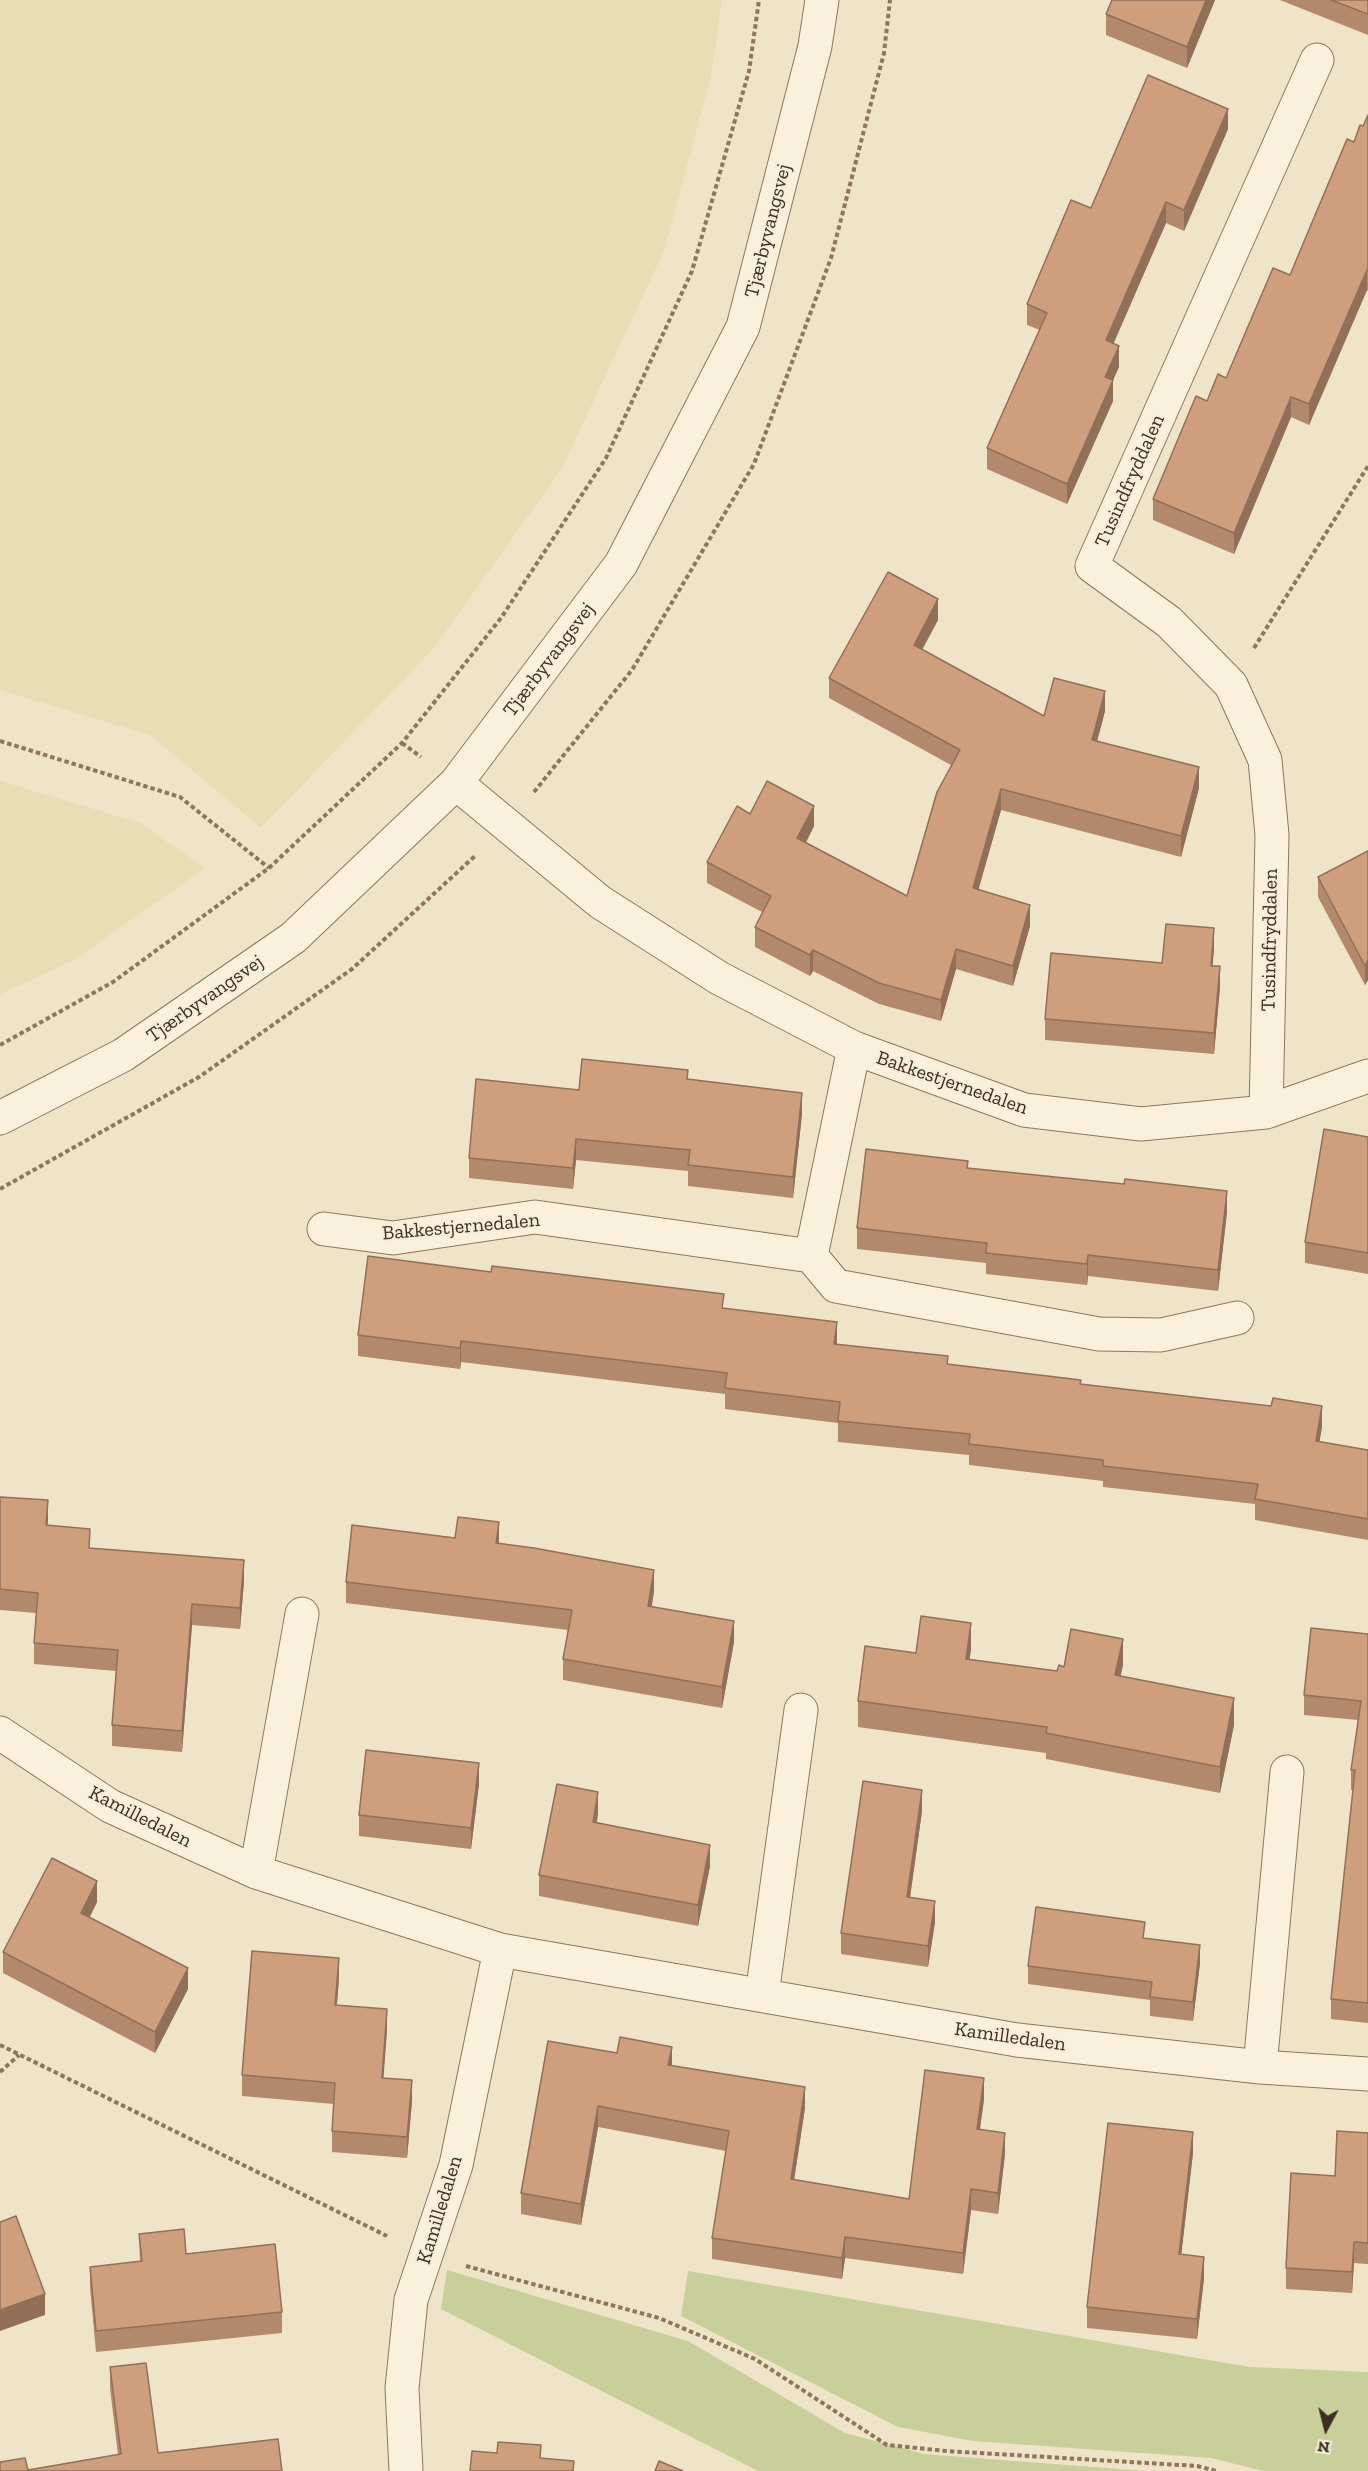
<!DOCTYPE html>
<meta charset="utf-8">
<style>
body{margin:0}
#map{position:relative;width:1368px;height:2471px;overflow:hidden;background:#f0e4c8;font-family:"Zilla Slab",serif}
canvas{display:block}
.north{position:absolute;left:1296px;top:2399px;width:60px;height:60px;-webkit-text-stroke:4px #f7eed8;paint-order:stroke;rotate:187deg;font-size:16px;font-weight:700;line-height:24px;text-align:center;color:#3d2e20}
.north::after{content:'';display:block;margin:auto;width:21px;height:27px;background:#3d2e20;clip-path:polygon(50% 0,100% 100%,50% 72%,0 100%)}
</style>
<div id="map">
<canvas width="1368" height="2471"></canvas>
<div class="north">N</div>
</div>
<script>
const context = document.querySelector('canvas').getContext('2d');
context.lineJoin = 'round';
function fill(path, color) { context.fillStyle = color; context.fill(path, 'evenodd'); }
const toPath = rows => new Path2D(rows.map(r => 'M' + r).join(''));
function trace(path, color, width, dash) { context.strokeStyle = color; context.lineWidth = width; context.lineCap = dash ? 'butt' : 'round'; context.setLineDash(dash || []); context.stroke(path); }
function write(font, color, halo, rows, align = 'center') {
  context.font = font + ' "Zilla Slab",serif'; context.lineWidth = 4.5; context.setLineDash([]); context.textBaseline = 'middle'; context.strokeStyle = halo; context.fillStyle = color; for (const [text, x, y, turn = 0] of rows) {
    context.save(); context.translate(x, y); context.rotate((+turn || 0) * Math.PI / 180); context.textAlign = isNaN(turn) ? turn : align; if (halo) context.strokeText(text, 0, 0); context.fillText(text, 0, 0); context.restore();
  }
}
fill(toPath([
 [0,0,722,0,711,76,664,251,561,470,434,648,261,828,150,735,0,690],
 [0,781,140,823,205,868,74,960,0,994]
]), '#e6deb5');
fill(toPath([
 [447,2270,688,2341,845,2433,924,2454,1146,2471,758,2471,441,2309],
 [688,2271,1250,2367,1368,2372,1368,2471,1263,2471,1211,2458,973,2441,898,2427,681,2316]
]), '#c9cf9b');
const minor = toPath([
 [456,783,600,902,719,978,854,1048,1024,1110,1141,1124,1266,1112,1368,1076],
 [1266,1112,1272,835,1265,760,1231,685,1169,622,1092,566,1317,60],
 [0,1118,123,1055,293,938,456,783,621,564,743,327,815,46,822,0],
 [324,1229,393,1238,535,1217,811,1256,836,1286,1099,1334,1161,1335,1237,1318],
 [811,1256,854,1048],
 [0,1733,110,1806,256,1872,500,1950,1017,2040,1260,2067,1368,2074],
 [256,1872,302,1614],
 [762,1995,801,1710],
 [1260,2067,1287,1772],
 [406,2471,402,2388,411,2300,456,2165,500,1950]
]);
trace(minor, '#8d765c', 35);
trace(toPath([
 [1254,648,1368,466],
 [0,741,180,797,269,868],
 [402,743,421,757],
 [534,792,632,670,754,464,831,258,884,53,890,0],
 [0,1045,113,982,269,868,402,743,501,618,606,458,692,271,749,71,759,0],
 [0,1189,199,1077,352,969,476,855],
 [0,2045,387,2236],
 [0,2072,19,2055],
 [466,2266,659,2318,755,2359,887,2445,946,2451,1197,2466,1216,2471]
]), '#8d765c', 4, [4.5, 3]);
trace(minor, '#faf1dc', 33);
fill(toPath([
 [1112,0,1215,0,1187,68,1106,35,1106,14],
 [1280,0,1368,0,1368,35],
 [1368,115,1368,291,1367,290,1309,425,1291,417,1234,554,1153,520,1153,499,1207,401,1226,378,1290,275,1354,142,1363,126],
 [1228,129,1184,231,1166,223,1113,343,1119,367,1113,380,1113,401,1067,504,987,469,987,448,1040,330,1027,325,1027,304,1091,208],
 [938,620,922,649,1044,716,1105,711,1097,741,1199,788,1181,857,1001,810,978,890,1030,926,1013,986,956,969,941,1021,879,1004,813,971,810,976,755,947,755,927,762,912,707,883,707,862,750,814,814,826,806,843,907,896,951,765,829,698,829,678],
 [1368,851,1368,980,1365,985,1318,897,1318,877],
 [1214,949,1212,966,1220,987,1214,1054,1045,1040,1045,1019,1162,963],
 [688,1080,802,1114,793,1198,688,1186,688,1171,576,1160,573,1189,469,1178,469,1158,579,1090],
 [1368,1137,1368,1274,1305,1263,1305,1242],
 [968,1168,1227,1212,1218,1291,1088,1276,1087,1285,986,1274,986,1263,857,1249,857,1228],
 [724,1308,837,1344,948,1364,1081,1384,1322,1427,1319,1442,1368,1450,1368,1540,1255,1520,1255,1504,1103,1487,1103,1481,969,1465,969,1455,838,1442,838,1423,725,1409,725,1394,461,1362,460,1369,358,1356,358,1335],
 [0,1497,47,1525,90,1548,244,1581,240,1629,192,1625,182,1752,112,1746,112,1725,116,1671,34,1664,34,1643,36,1613,0,1610],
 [499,1543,654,1591,652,1606,734,1642,722,1708,563,1680,563,1659,568,1630,346,1603,346,1582],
 [1368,1634,1368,2023,1331,2019,1331,1999,1353,1790,1351,1790,1351,1770,1358,1720,1304,1715,1304,1695],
 [971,1649,969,1660,1057,1671,1064,1667,1123,1665,1120,1676,1234,1725,1220,1793,1046,1759,1046,1753,858,1727,858,1701,916,1653],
 [479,1784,471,1849,359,1836,359,1815],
 [922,1811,910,1898,935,1922,928,1967,841,1954,841,1933],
 [598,1813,597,1823,710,1866,698,1926,539,1896,539,1875],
 [97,1902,90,1917,188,1989,155,2053,3,1973,3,1952],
 [1145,1938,1200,1963,1193,2021,1150,2016,1150,2000,1028,1984,1028,1966],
 [339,1978,337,2005,387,2030,383,2078,412,2101,407,2158,332,2152,332,2131,334,2104,242,2096,242,2075],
 [617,2053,672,2066,805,2108,794,2180,909,2199,984,2099,980,2129,1005,2154,998,2214,971,2210,963,2274,845,2258,842,2279,712,2259,712,2238,726,2151,598,2127,581,2225,521,2214,521,2193],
 [1368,2133,1368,2264,1354,2263,1352,2293,1286,2289,1286,2268,1335,2176],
 [1193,2153,1181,2254,1204,2278,1197,2339,1087,2328,1087,2307],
 [139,2234,186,2254,282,2312,282,2333,96,2352,90,2288,90,2267,140,2262],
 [110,2367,158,2453,118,2455,110,2388]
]), '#b2896c');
fill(toPath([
 [1206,0,1215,0,1187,68,1187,47],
 [1228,109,1228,129,1184,231,1184,210],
 [1166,202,1166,223,1106,361,1106,340],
 [1367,270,1367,290,1309,425,1309,404],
 [1119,346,1119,367,1113,380,1113,401,1067,504,1067,484,1105,377],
 [1291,397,1291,417,1234,554,1234,533],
 [938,599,938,620,914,665,914,645],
 [1105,691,1105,711,1092,761,1092,740],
 [1199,767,1199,788,1181,857,1181,836],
 [1001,789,1001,810,973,909,973,888],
 [814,806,814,826,797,859,797,838],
 [1030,905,1030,926,1013,986,1013,966],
 [1214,928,1214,949,1211,987,1211,966],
 [956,949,956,969,941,1021,941,1000],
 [813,950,813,971,810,976,810,955],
 [1368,960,1368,980,1365,985,1365,966],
 [1220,966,1220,987,1214,1054,1214,1033],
 [802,1093,802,1114,793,1198,793,1177],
 [576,1139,576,1160,573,1189,573,1168],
 [1227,1191,1227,1212,1218,1291,1218,1270],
 [1088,1255,1088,1276,1087,1285,1087,1264],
 [837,1322,837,1343,834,1365,834,1344],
 [461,1341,461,1362,460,1369,460,1348],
 [1322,1406,1322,1427,1316,1462,1316,1441],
 [48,1500,48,1521,46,1546,46,1525],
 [499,1522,499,1543,496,1564,496,1543],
 [244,1560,244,1581,240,1629,240,1608],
 [654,1570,654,1591,648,1627,648,1606],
 [192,1604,192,1625,182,1752,182,1731],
 [734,1621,734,1642,722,1708,722,1687],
 [971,1623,971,1649,966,1686,966,1659],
 [1123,1639,1123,1665,1115,1702,1115,1675],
 [1234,1698,1234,1725,1220,1793,1220,1767],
 [479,1763,479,1784,471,1849,471,1828],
 [922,1790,922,1811,907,1918,907,1897],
 [598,1792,598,1813,593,1843,593,1822],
 [710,1845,710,1866,698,1926,698,1905],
 [97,1881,97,1902,81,1934,81,1913],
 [935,1901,935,1922,928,1967,928,1946],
 [1200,1945,1200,1963,1193,2021,1193,2002],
 [339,1958,339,1978,335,2026,335,2005],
 [188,1968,188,1989,155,2053,155,2032],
 [387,2009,387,2030,382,2099,382,2078],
 [672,2047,672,2068,668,2065],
 [984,2078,984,2099,977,2150,977,2129],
 [412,2080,412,2101,407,2158,407,2137],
 [805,2087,805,2108,791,2200,791,2179],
 [598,2106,598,2127,581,2225,581,2204],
 [1193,2132,1193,2153,1179,2275,1179,2254],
 [1005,2133,1005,2154,998,2214,998,2193],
 [971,2189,971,2210,963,2274,963,2253],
 [845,2237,845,2258,842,2279,842,2258],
 [1354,2242,1354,2263,1352,2293,1352,2272],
 [1204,2257,1204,2278,1197,2339,1197,2319],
 [45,2294,45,2315,0,2331,0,2310]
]), '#916f58');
const building = toPath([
 [1112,0,1206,0,1187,47,1106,14,1112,0],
 [1331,0,1368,0,1368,14,1331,0],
 [1148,75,1228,109,1184,210,1166,202,1106,340,1119,346,1105,377,1113,380,1067,484,987,448,1047,313,1027,304,1071,200,1091,208,1148,75],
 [1368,115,1368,270,1367,270,1309,404,1291,397,1234,533,1153,499,1196,396,1207,401,1218,374,1226,378,1273,268,1290,275,1347,139,1354,142,1360,125,1363,126,1368,115],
 [888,572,938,599,914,645,1044,716,1054,678,1105,691,1092,740,1199,767,1181,836,1001,789,973,888,1030,905,1013,966,956,949,941,1000,879,983,813,950,810,955,755,927,771,896,707,862,737,806,750,814,767,781,814,806,797,838,907,896,937,792,960,750,829,678,888,572],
 [1368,851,1368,960,1365,966,1318,877,1368,851],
 [1166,924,1214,928,1211,966,1220,966,1214,1033,1045,1019,1051,953,1162,963,1166,924],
 [582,1059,688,1070,687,1079,802,1093,793,1177,688,1165,690,1150,576,1139,573,1168,469,1158,476,1079,579,1090,582,1059],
 [1324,1129,1368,1137,1368,1253,1305,1242,1324,1129],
 [866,1149,968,1161,967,1168,1124,1184,1125,1179,1227,1191,1218,1270,1088,1255,1087,1264,986,1253,987,1243,857,1228,866,1149],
 [368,1256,491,1272,492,1266,724,1294,722,1308,837,1322,834,1344,948,1356,947,1364,1081,1380,1080,1384,1271,1406,1273,1398,1322,1406,1316,1441,1368,1450,1368,1519,1255,1499,1258,1484,1103,1466,1103,1460,969,1444,970,1434,838,1421,840,1402,725,1388,727,1373,461,1341,460,1348,358,1335,368,1256],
 [0,1497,48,1500,46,1525,90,1529,89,1548,244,1560,240,1608,192,1604,182,1731,112,1725,118,1650,34,1643,38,1593,0,1589,0,1497],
 [458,1517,499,1522,496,1543,534,1548,654,1570,648,1606,734,1621,722,1687,563,1659,572,1610,346,1582,352,1525,455,1538,458,1517],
 [921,1616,971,1623,966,1659,1057,1671,1059,1665,1064,1667,1071,1629,1123,1639,1115,1675,1234,1698,1220,1767,1046,1733,1047,1727,858,1701,865,1646,916,1653,921,1616],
 [1311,1628,1368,1634,1368,2003,1331,1999,1355,1770,1351,1770,1361,1701,1304,1695,1311,1628],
 [366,1750,479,1763,471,1828,359,1815,366,1750],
 [863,1781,922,1790,907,1897,935,1901,928,1946,841,1933,863,1781],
 [557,1784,598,1792,593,1822,710,1845,698,1905,539,1875,557,1784],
 [52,1858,97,1881,81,1913,188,1968,155,2032,3,1952,52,1858],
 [1036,1907,1145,1922,1143,1938,1200,1945,1193,2002,1150,1997,1152,1982,1028,1966,1036,1907],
 [252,1951,339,1958,335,2005,387,2009,382,2078,412,2080,407,2137,332,2131,335,2083,242,2075,252,1951],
 [620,2037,672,2047,668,2065,805,2087,791,2179,909,2199,925,2070,984,2078,977,2129,1005,2133,998,2193,971,2189,963,2253,845,2237,842,2258,712,2238,729,2131,598,2106,581,2204,521,2193,548,2041,617,2053,620,2037],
 [1108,2123,1193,2132,1179,2254,1204,2257,1197,2319,1087,2307,1108,2123],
 [1337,2131,1368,2133,1368,2243,1354,2242,1352,2272,1286,2268,1291,2173,1335,2176,1337,2131],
 [16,2216,45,2294,0,2310,0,2222,16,2216],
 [184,2229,186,2254,275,2244,282,2312,96,2331,90,2267,142,2261,139,2234,184,2229],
 [146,2363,158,2453,278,2439,282,2471,0,2471,0,2462,25,2458,28,2470,121,2454,110,2367,146,2363],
 [498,2442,541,2445,540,2458,574,2461,573,2471,470,2471,472,2451,497,2453,498,2442],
 [659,2461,683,2471,655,2471,659,2461]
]);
fill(building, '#cf9f7d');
trace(building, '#916f58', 1.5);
write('20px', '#3d2e20', '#f7eed8', [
 ["Tjærbyvangsvej",768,231,-76],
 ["Tusindfryddalen",1130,481,-66],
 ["Tjærbyvangsvej",549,660,-53],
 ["Tusindfryddalen",1270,940,-89],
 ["Tjærbyvangsvej",205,999,-35],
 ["Bakkestjernedalen",952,1083,19],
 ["Bakkestjernedalen",461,1227,-5],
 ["Kamilledalen",140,1817,27],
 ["Kamilledalen",1010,2037,8],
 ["Kamilledalen",440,2210,-73]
]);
</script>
